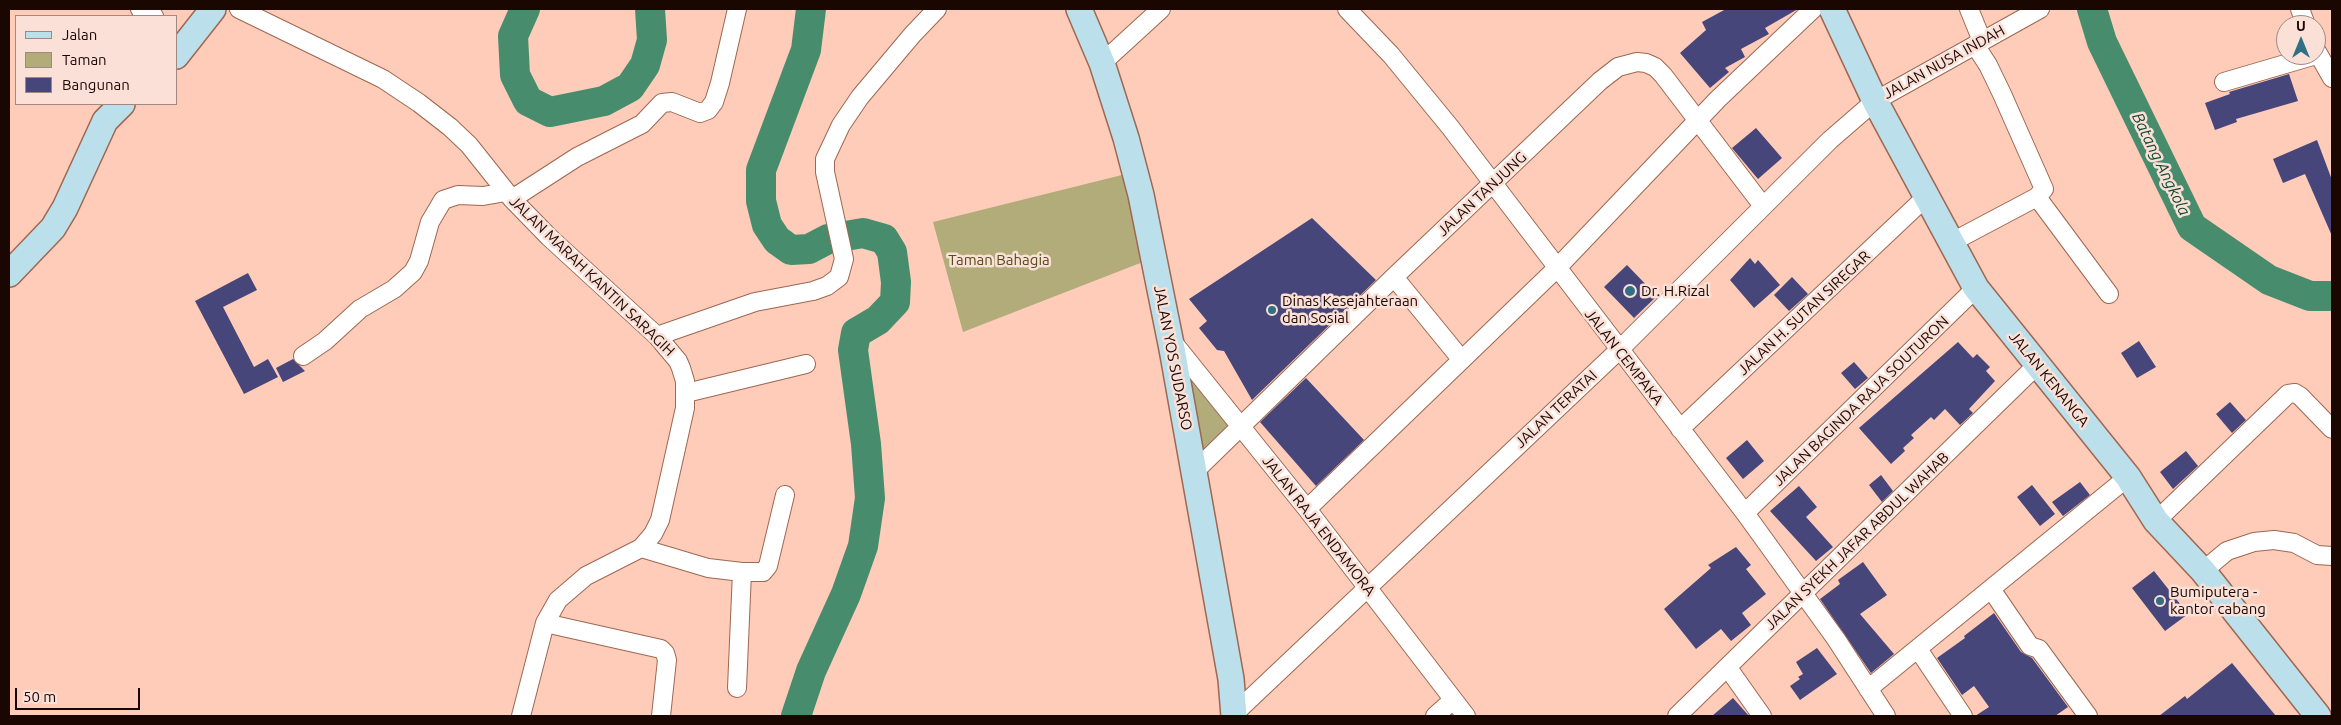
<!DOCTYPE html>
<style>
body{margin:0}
#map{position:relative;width:2341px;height:725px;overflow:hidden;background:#feccb8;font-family:Ubuntu,sans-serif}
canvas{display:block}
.frame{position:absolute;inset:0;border:10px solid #1b0702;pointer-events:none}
.legend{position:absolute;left:15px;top:15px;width:162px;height:90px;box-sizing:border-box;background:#fae0d6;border:1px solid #a18981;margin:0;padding:6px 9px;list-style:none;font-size:15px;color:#1b0702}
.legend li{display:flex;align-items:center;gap:10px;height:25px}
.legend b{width:25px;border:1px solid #a18981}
.north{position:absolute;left:2276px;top:15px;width:50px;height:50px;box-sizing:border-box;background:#fae0d6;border:1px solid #a18981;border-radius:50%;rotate:0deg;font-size:14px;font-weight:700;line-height:20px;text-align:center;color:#1b0702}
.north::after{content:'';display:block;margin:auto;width:18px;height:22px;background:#306f84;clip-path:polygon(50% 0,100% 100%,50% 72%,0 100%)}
.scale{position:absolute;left:15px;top:688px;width:125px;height:22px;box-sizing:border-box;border:2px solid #1b0702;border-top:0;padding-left:6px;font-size:15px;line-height:18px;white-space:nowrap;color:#1b0702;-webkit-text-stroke:4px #fae0d6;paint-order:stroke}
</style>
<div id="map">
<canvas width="2341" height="725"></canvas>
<div class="frame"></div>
<ul class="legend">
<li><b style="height:6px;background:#bce0eb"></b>Jalan</li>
<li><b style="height:14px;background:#b1ac79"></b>Taman</li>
<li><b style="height:14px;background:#47467a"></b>Bangunan</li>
</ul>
<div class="north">U</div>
<div class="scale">50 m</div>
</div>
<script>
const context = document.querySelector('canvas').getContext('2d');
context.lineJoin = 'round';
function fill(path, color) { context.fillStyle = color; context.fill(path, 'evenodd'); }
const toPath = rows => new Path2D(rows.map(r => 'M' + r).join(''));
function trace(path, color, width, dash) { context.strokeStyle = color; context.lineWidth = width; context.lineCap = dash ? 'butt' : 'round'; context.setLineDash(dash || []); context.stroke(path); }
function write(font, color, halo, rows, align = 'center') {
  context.font = font + ' Ubuntu,sans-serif'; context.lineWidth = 5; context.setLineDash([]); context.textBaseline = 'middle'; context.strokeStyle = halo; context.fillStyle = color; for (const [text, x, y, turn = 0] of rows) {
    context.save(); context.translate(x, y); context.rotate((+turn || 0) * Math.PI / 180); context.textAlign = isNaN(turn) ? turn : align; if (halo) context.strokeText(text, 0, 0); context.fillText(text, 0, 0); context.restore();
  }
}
fill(toPath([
 [1126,174,1148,260,963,332,933,222],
 [1173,349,1236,425,1195,465]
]), '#b1ac79');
trace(toPath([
 [525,9,513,36,515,75,528,101,550,112,604,101,630,87,645,65,652,40,650,9],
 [2092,9,2102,42,2192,227,2269,280,2310,296,2332,296],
 [796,716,811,671,846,594,863,546,870,498,866,444,853,350,856,333,878,320,895,302,896,282,892,252,884,239,863,233,828,239,809,249,791,250,777,240,767,225,761,201,761,170,806,50,811,9]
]), '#478c6d', 30);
fill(toPath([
 [1726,9,1798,9,1765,28,1769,34,1741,49,1745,57,1725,68,1729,72,1710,88,1680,53,1706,30,1702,22],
 [2289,74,2298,101,2236,119,2237,122,2215,130,2205,103,2230,94,2229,92],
 [1756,128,1782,158,1758,179,1732,148],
 [2317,140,2332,180,2332,236,2305,174,2283,183,2273,159],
 [1312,218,1376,280,1252,400,1224,351,1217,350,1199,328,1207,321,1189,299],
 [1750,258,1755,264,1758,260,1780,285,1754,308,1730,280],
 [1627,265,1657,296,1634,318,1604,287],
 [248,273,257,290,223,307,254,367,268,359,278,377,244,394,195,301],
 [1792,277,1808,294,1789,311,1774,295],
 [2139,341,2156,367,2137,378,2121,353],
 [1958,342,1973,358,1977,354,1990,367,1986,371,1995,381,1969,409,1973,413,1960,425,1945,409,1934,420,1931,417,1911,435,1914,438,1903,448,1905,451,1891,464,1859,428],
 [293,359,305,371,283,382,276,368],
 [1854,362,1868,378,1855,389,1841,373],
 [1306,378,1364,440,1316,486,1260,422],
 [2230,402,2246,420,2232,433,2216,414],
 [1747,440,1764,461,1743,479,1726,458],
 [2186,451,2198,466,2173,489,2160,472],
 [1881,475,1893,491,1882,502,1869,485],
 [2080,482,2090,495,2063,516,2052,502],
 [2032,485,2055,514,2040,526,2017,497],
 [1799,486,1817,507,1806,517,1833,547,1816,561,1770,511],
 [1736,547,1751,565,1746,569,1766,594,1742,613,1751,625,1731,641,1721,629,1696,649,1664,609,1711,568,1708,565],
 [1863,562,1887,595,1860,614,1894,654,1871,673,1820,599,1840,584,1838,580],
 [2154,571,2188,614,2165,631,2132,588],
 [1994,613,2021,652,2032,658,2068,707,2055,716,1975,716,1989,707,1974,686,1962,695,1937,658,1965,638,1964,636],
 [1817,648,1837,674,1800,700,1790,686,1800,679,1798,677,1803,674,1796,662],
 [2232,663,2276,716,2159,716,2185,696,2187,699],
 [1733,698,1749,716,1712,716]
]), '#47467a');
const street = toPath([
 [140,9,154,16],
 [239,9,383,79,419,103,450,127,469,145,512,199,549,237,657,336,678,361,681,368,685,381,685,408,660,520,653,534,641,548,586,576,558,600,545,623,521,716],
 [1347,9,1391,55,1450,127,1745,513,1836,639,1886,716],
 [1969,9,1982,41],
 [2300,9,2306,25],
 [2316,50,2332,78],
 [1102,63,1161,9],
 [2224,82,2316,55],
 [2037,197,2109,294],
 [512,199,577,157,642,124,662,103,672,102,700,113,708,110,714,102,720,83,737,9],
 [1952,242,2037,197,2044,189,2002,94,1988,65,1975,45],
 [1394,277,1461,359],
 [657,336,755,302,813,291,827,286,839,277,844,259,825,172,825,159,841,125,860,97,913,34,937,9],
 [1172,341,1307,509,1466,716],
 [303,356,325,341,360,309,394,289,413,272,419,261,430,222,443,200,458,195,483,196,506,192],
 [686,393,806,364],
 [1680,429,1927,196],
 [1194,472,1394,277,1600,81,1618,67,1637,62,1646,63,1655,67,1663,75,1763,206],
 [1307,509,1556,269,1718,99,1813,9],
 [1745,513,1976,288],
 [2156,521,2288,394,2295,393,2300,396,2332,429],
 [641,548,708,568,742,572,763,572,768,566,785,495],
 [2203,571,2227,551,2254,542,2274,540,2294,543,2317,555,2332,556],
 [1991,589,2030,646,2039,649,2088,716],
 [545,623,661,649,665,653,667,660,661,716],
 [1918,649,1963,716],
 [1728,668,1762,716],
 [737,688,742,572],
 [1868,689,2128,477],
 [1234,714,1619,350,1830,140,1875,101,2040,9],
 [1435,716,1453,700],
 [1677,716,2037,365]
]);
const secondary = toPath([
 [1079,9,1102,63,1126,138,1141,195,1172,349,1231,679,1234,716],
 [1832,9,1875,101,1976,288,2128,477,2156,521,2203,571,2318,716],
 [176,56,213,9],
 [9,274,53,228,65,208,105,121,122,104]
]);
trace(street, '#9e6751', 20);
trace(secondary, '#9e6751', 28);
trace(street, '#fff', 18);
trace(secondary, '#bce0eb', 25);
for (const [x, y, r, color] of [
 [1630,291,6,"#306f84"],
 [1272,310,5,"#306f84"],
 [2160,601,5,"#306f84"]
]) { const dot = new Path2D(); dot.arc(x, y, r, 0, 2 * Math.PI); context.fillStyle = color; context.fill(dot); trace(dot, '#fae0d6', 2); }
write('15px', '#1b0702', '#fae0d6', [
 ["JALAN NUSA INDAH",1944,62,-29],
 ["JALAN TANJUNG",1482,194,-43],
 ["JALAN MARAH KANTIN SARAGIH",592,276,44],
 ["JALAN H. SUTAN SIREGAR",1804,313,-43],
 ["JALAN CEMPAKA",1624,357,52],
 ["JALAN YOS SUDARSO",1173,358,79],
 ["JALAN KENANGA",2049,379,51],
 ["JALAN BAGINDA RAJA SOUTURON",1861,401,-44],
 ["JALAN TERATAI",1556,409,-43],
 ["JALAN RAJA ENDAMORA",1319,526,52],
 ["JALAN SYEKH JAFAR ABDUL WAHAB",1857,541,-44]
]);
write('15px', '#544e1c', '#fae0d6', [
 ["Taman Bahagia",999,260]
]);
write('15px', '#1b0702', '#fae0d6', [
 ["Dr. H.Rizal",1641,291],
 ["Dinas Kesejahteraan",1282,301],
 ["dan Sosial",1282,318],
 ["Bumiputera -",2170,592],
 ["kantor cabang",2170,609]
], 'left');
write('italic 16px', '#104933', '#fae0d6', [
 ["Batang Angkola",2161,164,64]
]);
</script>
